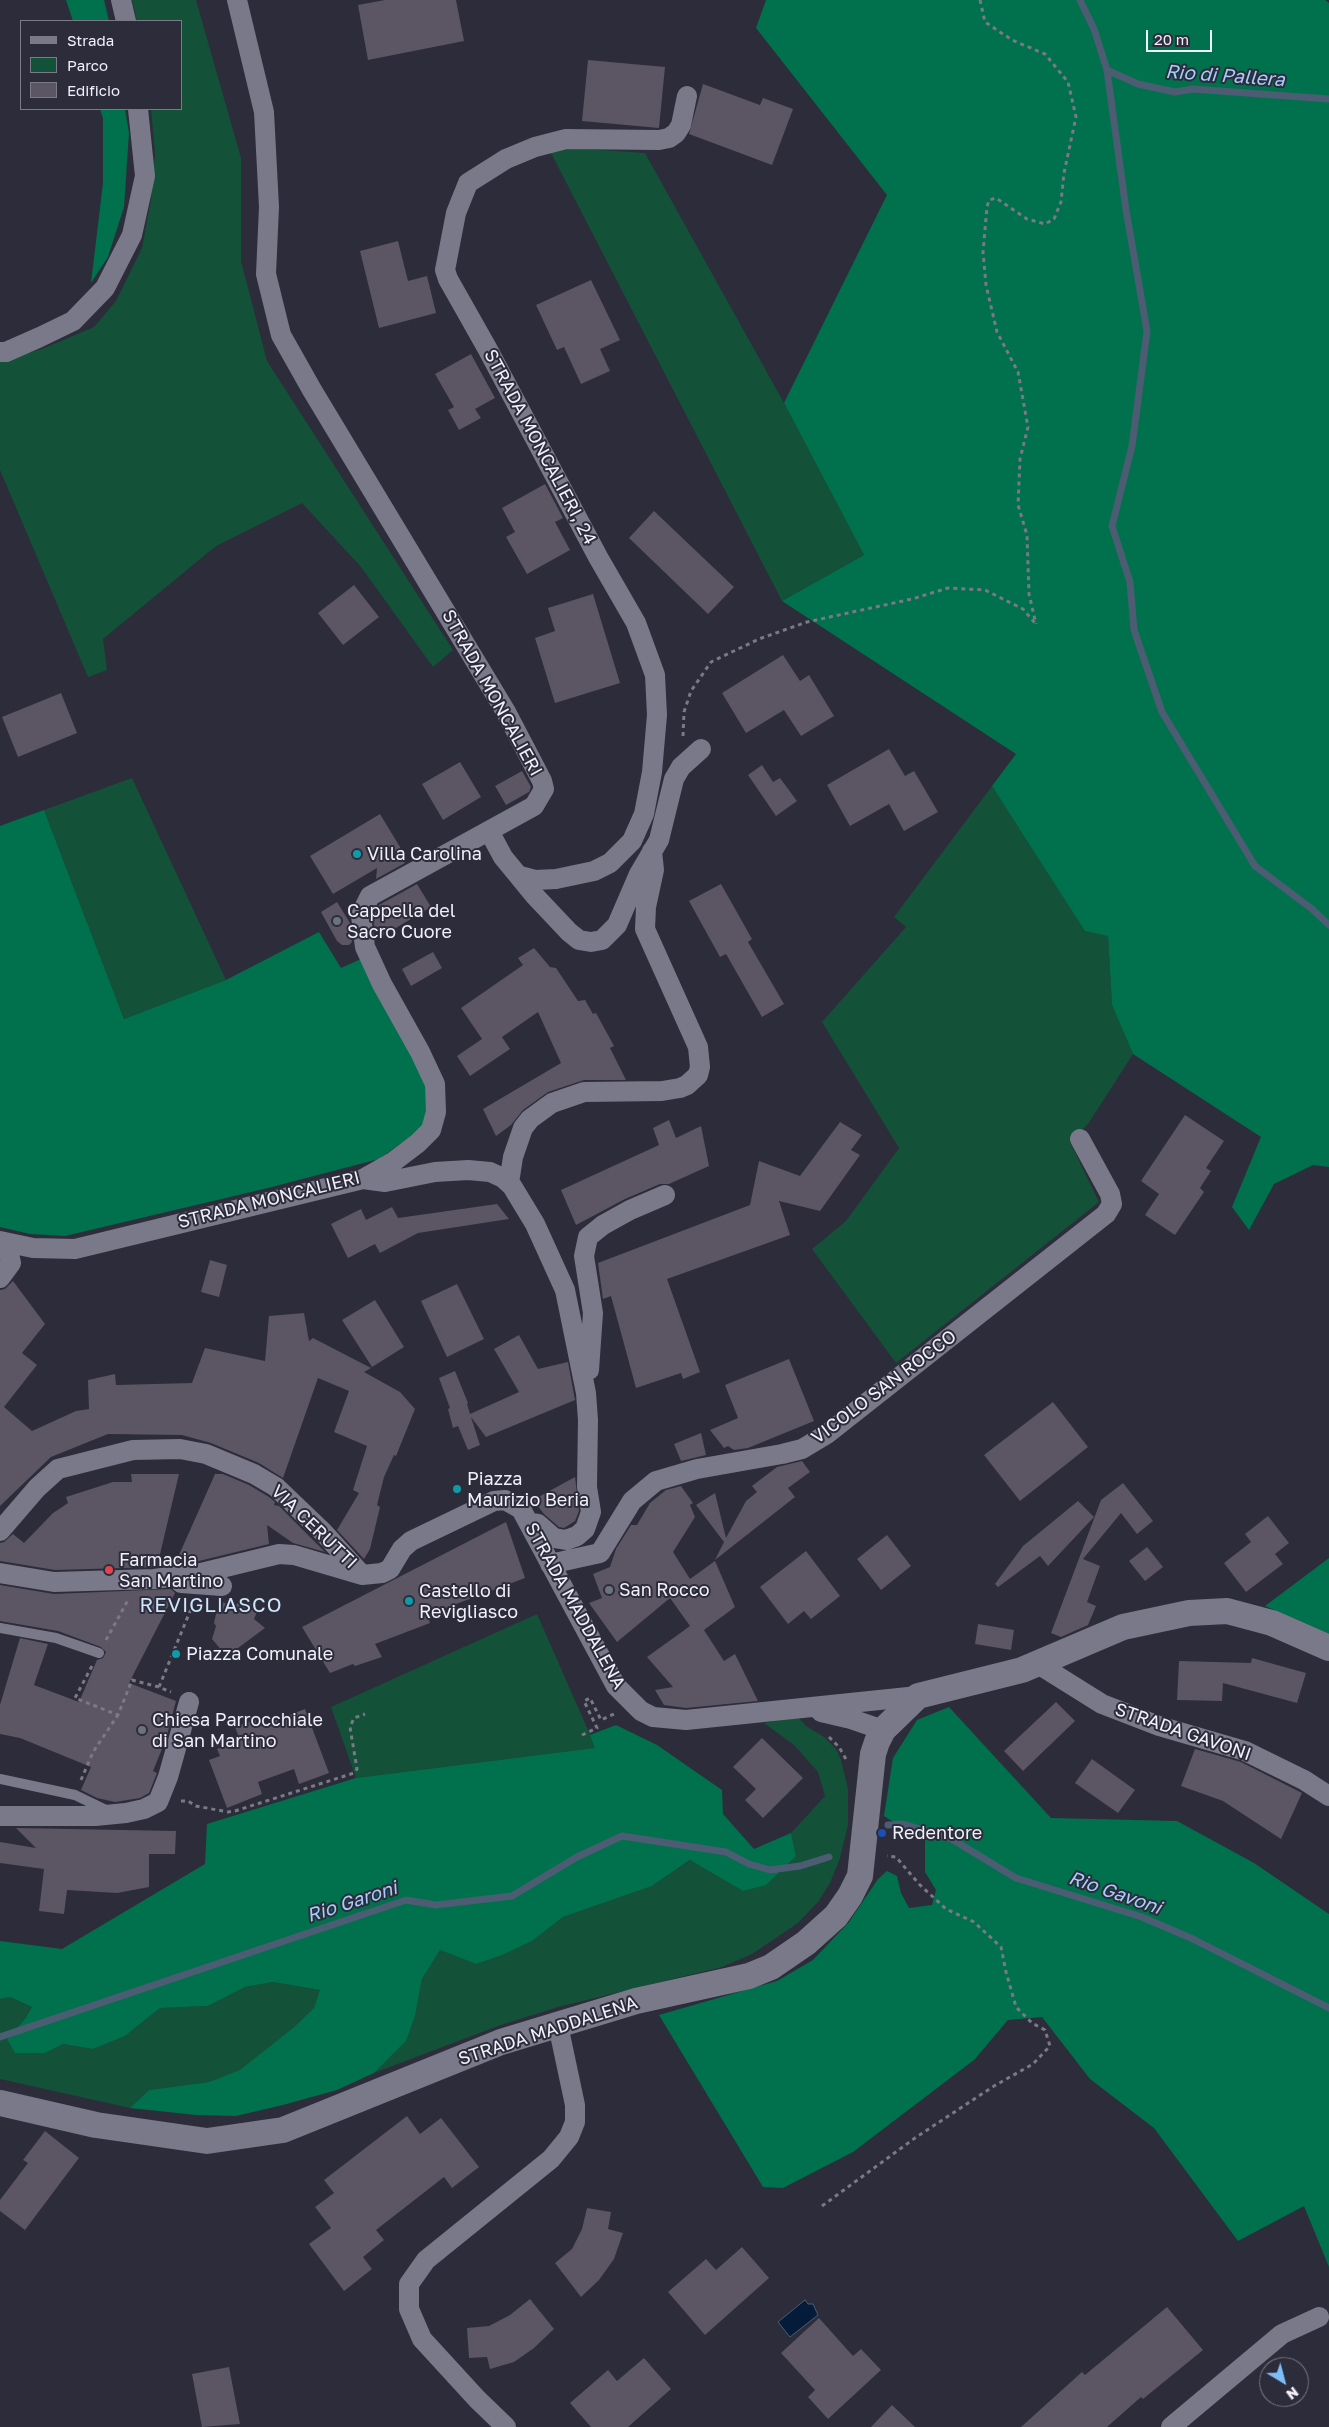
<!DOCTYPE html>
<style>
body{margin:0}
#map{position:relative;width:1329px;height:2427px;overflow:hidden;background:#2d2c3a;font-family:"Golos Text",sans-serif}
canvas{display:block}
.legend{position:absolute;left:20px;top:20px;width:162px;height:90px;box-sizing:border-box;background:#2d2c3a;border:1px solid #7b7a87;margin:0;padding:6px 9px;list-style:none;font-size:15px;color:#f1f0fa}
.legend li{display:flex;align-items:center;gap:10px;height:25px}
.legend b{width:25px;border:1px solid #7b7a87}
.north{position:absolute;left:1259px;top:2357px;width:50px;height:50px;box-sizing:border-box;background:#2d2c3a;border:1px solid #7b7a87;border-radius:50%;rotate:143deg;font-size:14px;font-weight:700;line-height:20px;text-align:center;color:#f1f0fa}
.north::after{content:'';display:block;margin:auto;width:18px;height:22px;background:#7dbef9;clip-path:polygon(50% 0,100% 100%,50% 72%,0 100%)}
.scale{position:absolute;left:1146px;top:30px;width:66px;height:22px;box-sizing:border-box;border:2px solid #f1f0fa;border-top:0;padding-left:6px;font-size:15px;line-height:18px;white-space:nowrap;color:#f1f0fa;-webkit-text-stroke:4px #2d2c3a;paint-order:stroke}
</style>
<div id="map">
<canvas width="1329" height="2427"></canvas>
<ul class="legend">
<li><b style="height:6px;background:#7a798a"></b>Strada</li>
<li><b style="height:14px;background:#135138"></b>Parco</li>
<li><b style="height:14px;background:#5b5564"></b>Edificio</li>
</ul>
<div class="north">N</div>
<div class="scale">20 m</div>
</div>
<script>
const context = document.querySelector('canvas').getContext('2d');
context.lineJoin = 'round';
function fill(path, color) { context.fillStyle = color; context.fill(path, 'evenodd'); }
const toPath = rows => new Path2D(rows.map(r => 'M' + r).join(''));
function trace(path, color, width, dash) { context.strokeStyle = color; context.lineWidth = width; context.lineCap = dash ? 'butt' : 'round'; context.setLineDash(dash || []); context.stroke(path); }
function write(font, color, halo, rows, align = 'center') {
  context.font = font + ' "Golos Text",sans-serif'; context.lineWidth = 4; context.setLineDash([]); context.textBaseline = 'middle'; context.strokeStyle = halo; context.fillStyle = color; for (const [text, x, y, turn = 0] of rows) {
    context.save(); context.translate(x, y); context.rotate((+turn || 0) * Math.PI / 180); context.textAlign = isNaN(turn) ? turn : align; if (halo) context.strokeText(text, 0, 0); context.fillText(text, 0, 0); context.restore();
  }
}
fill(toPath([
 [132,0,196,0,241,158,241,261,267,361,453,650,433,667,361,567,302,503,216,546,103,639,107,670,88,677,0,470,0,361,42,349,94,327,116,301,142,248,151,199,155,154,151,109,181,109,181,21,137,21],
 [572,148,645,153,784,403,864,555,782,601,551,153],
 [132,778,226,980,124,1019,44,810],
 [992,786,1025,836,1108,936,1112,1005,1133,1054,1088,1124,1070,1142,1099,1202,896,1363,812,1249,846,1221,899,1148,822,1022,906,927,894,917],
 [537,1614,596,1748,356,1778,331,1707],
 [798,1717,806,1726,824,1737,836,1749,841,1760,848,1789,848,1825,840,1858,830,1883,818,1902,798,1923,752,1954,722,1967,558,2007,498,2026,374,2073,406,2040,415,2016,422,1979,440,1950,476,1964,532,1941,563,1917,652,1886,691,1860,743,1891,796,1856,791,1833,825,1796,818,1772,794,1745,764,1723],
 [273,1982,321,1990,314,2008,293,2028,240,2071,209,2082,149,2090,130,2108,0,2079,0,1999,10,1997,32,2007,25,2019,7,2039,45,2053,63,2044,93,2049,125,2036,160,2008,208,2006,245,1987]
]), '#135138');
fill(toPath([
 [66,0,104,0,109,21,73,21],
 [766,0,1325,0,1329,3,1329,1167,1313,1165,1274,1184,1249,1230,1232,1207,1261,1137,1133,1054,1112,1005,1108,936,1085,931,992,786,1016,754,782,601,864,555,784,403,887,195,756,28],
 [100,109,125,109,129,133,124,207,108,257,91,283,103,183,103,118],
 [44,810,124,1019,226,980,319,932,341,968,361,959,428,1086,428,1116,421,1129,379,1159,268,1188,65,1236,30,1234,0,1227,0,826],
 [1329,1558,1329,1634,1265,1606],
 [949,1707,1051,1818,1177,1821,1254,1863,1329,1914,1329,2267,1304,2206,1238,2241,1154,2128,1090,2079,1042,2017,1008,2020,974,2060,853,2152,783,2188,763,2187,659,2015,777,1981,813,1960,849,1922,878,1879,887,1871,897,1876,901,1893,909,1908,932,1905,936,1890,925,1872,925,1841,884,1816,893,1758,917,1720],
 [616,1725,657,1745,722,1790,723,1814,754,1849,791,1833,796,1856,766,1885,743,1891,690,1860,652,1886,563,1917,532,1941,502,1955,476,1964,440,1950,422,1979,415,2016,406,2041,374,2073,337,2090,283,2105,236,2116,196,2115,130,2108,149,2090,209,2082,240,2070,293,2028,314,2008,320,1990,273,1982,245,1987,208,2006,160,2008,125,2036,93,2049,63,2044,45,2053,15,2053,7,2039,25,2019,32,2007,10,1997,0,1999,0,1941,62,1949,205,1864,207,1824,356,1778,595,1748,590,1735]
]), '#00714c');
const water = toPath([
 [805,2300,808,2304,813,2304,818,2315,790,2337,778,2322,805,2300]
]);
fill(water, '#041c39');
trace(water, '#4b5c73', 1);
trace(toPath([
 [1080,0,1094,29,1107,70,1138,84,1175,92,1193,89,1329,99],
 [1107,70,1126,210,1147,331,1132,446,1112,526,1130,582,1134,630,1162,712,1255,866,1312,909,1329,925],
 [888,1825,903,1824,950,1838,1016,1878,1142,1917,1193,1939,1329,2008],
 [0,2037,406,1900,436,1905,512,1896,577,1857,622,1836,726,1852,749,1864,770,1870,800,1866,829,1857]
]), '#4b5c73', 7);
fill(toPath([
 [385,0,456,0,464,41,368,60,358,5],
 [588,60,665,67,659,128,582,121],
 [703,84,760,105,763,98,793,109,772,165,689,134],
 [398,241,408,281,427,276,436,313,379,328,360,251],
 [591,280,620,340,600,349,610,371,581,384,564,347,557,350,536,305],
 [471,354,495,398,475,409,481,418,459,430,448,410,454,407,435,374],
 [545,484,563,518,555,522,570,550,527,574,506,537,515,532,502,508],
 [654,511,734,587,708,614,629,538],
 [354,585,379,617,343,645,318,613],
 [593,594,620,683,555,703,535,638,555,631,548,608],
 [783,655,800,681,809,675,834,716,801,736,784,710,746,733,722,693],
 [61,693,77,733,18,757,2,717],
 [889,749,905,776,914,771,938,812,904,831,889,804,850,826,827,785],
 [460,762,481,797,443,820,422,784],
 [762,765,773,782,780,778,797,801,776,816,748,775],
 [522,771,531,787,529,792,506,805,495,786],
 [380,814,403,852,400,854,405,863,376,879,377,868,333,894,310,856],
 [417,884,431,907,379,938,375,932,373,917,379,905],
 [721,884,752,939,748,942,784,1004,762,1017,726,954,720,957,689,901],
 [337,902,350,923,352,942,349,945,342,945,337,941,321,912],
 [534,948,550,967,556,968,578,1001,585,1000,593,1014,596,1013,614,1046,610,1048,626,1080,584,1080,548,1092,523,1110,511,1125,496,1136,483,1109,561,1063,538,1012,502,1037,510,1049,470,1076,457,1056,482,1039,461,1008,523,965,518,958],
 [433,952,442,968,411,986,402,969],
 [1185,1115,1224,1141,1206,1168,1211,1171,1200,1188,1204,1192,1175,1235,1145,1215,1159,1194,1141,1181],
 [669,1120,676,1138,701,1126,709,1166,669,1184,660,1184,625,1199,576,1225,561,1190,659,1145,653,1128],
 [840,1122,862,1135,851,1150,860,1155,820,1211,779,1201,790,1235,667,1279,700,1372,683,1379,681,1373,636,1388,611,1296,603,1299,598,1263,750,1205,759,1161,800,1176],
 [497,1204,509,1219,418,1233,380,1253,375,1244,348,1258,331,1224,361,1209,366,1220,392,1207,398,1218],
 [210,1260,227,1265,219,1297,201,1292],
 [13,1281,45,1324,22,1353,37,1365,4,1407,32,1431,76,1411,89,1409,88,1380,115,1374,116,1385,192,1383,205,1348,265,1361,269,1316,304,1313,309,1341,313,1338,371,1368,364,1372,400,1392,415,1409,396,1456,394,1455,384,1477,377,1505,380,1507,370,1549,364,1559,337,1530,359,1493,353,1490,367,1446,334,1432,349,1391,318,1378,283,1478,259,1463,211,1443,182,1435,108,1434,51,1457,0,1506,0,1290,5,1289],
 [457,1284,484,1339,447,1357,421,1301],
 [375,1300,404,1347,372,1367,342,1320],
 [519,1335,538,1369,568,1362,575,1400,486,1437,471,1417,480,1445,468,1450,458,1426,453,1428,448,1409,450,1408,439,1378,455,1371,468,1403,467,1404,470,1414,519,1392,494,1349],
 [789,1359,814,1421,748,1448,734,1450,728,1446,724,1448,710,1430,738,1418,725,1385],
 [1053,1402,1088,1447,1020,1501,984,1455],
 [701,1433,706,1455,681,1461,674,1444],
 [802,1461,810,1472,788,1488,795,1497,715,1560,724,1542,696,1505,715,1493,726,1538,746,1501,757,1492,752,1486,777,1467],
 [131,1474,179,1474,157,1567,55,1570,0,1561,0,1543,4,1542,13,1534,24,1543,53,1513,68,1503,66,1497,113,1482,132,1482],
 [215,1474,223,1474,249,1485,269,1497,275,1502,274,1505,279,1506,325,1552,293,1543,267,1525,269,1544,199,1561,175,1564],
 [575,1477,579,1511,575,1521,564,1528,559,1527,544,1514,533,1500],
 [1123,1483,1153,1521,1137,1534,1121,1513,1083,1559,1100,1566,1087,1602,1096,1606,1088,1625,1061,1637,1051,1633,1101,1500],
 [681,1486,693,1503,690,1505,695,1517,673,1552,690,1579,715,1561,735,1607,704,1630,724,1661,735,1654,758,1701,686,1708,664,1705,655,1690,673,1687,647,1657,690,1626,670,1598,617,1642,589,1603,602,1598,593,1574,610,1567,616,1549,631,1525,637,1525,650,1503,666,1490],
 [1078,1501,1094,1517,1048,1566,1040,1556,998,1587,995,1584,1023,1546],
 [1268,1516,1289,1543,1275,1554,1283,1564,1246,1592,1224,1563,1251,1542,1245,1534],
 [506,1522,525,1578,427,1615,430,1623,375,1644,382,1657,355,1666,353,1664,330,1673,302,1627],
 [887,1535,911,1566,881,1590,857,1559],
 [1147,1547,1163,1567,1145,1581,1129,1561],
 [806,1551,840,1596,811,1619,804,1611,788,1624,760,1587],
 [0,1585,54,1594,171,1589,175,1593,129,1683,176,1701,166,1739,153,1771,157,1773,149,1793,140,1798,115,1802,97,1798,81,1790,91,1767,20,1738,0,1734,0,1705,20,1638,48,1644,34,1685,79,1702,97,1660,103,1658,106,1652,101,1647,58,1631,0,1621],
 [219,1601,234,1606,239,1602,250,1603,257,1612,254,1619,265,1628,230,1654,223,1652,212,1639,216,1626,214,1623],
 [978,1624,1014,1630,1011,1650,975,1644],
 [1252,1658,1306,1673,1297,1703,1223,1683,1222,1701,1177,1700,1179,1661,1251,1663],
 [1056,1702,1075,1721,1023,1771,1004,1751],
 [305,1709,329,1773,299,1784,294,1769,258,1782,262,1794,227,1808,209,1760,220,1756,217,1749,240,1740,235,1727,255,1719,258,1727],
 [762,1738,803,1778,763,1818,745,1800,756,1789,733,1767],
 [1195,1749,1241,1762,1302,1793,1281,1839,1223,1801,1181,1786],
 [1092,1759,1135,1790,1118,1813,1075,1783],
 [16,1828,176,1831,175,1854,149,1854,149,1887,117,1893,67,1890,64,1914,39,1911,44,1869,0,1863,0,1842,36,1848],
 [407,2116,420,2134,441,2118,479,2167,452,2188,444,2177,376,2230,384,2240,363,2257,372,2269,344,2291,309,2244,331,2228,315,2207,334,2193,324,2180],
 [45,2131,79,2158,25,2230,0,2211,0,2200,28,2163,23,2160],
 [587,2208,611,2212,608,2229,623,2233,614,2259,599,2280,581,2297,555,2263,572,2249,582,2229],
 [742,2247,769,2278,705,2335,668,2292,706,2259,716,2270],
 [530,2299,554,2329,534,2348,514,2362,490,2369,487,2357,469,2358,467,2328,489,2326,510,2315],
 [1167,2307,1203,2350,1143,2399,1141,2397,1107,2427,1021,2427,1082,2372,1085,2375],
 [819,2318,853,2356,861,2349,881,2370,828,2419,808,2397,815,2390,781,2353],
 [644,2358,671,2389,628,2427,591,2427,570,2403,608,2370,617,2381],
 [229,2367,240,2424,202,2427,192,2374],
 [892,2405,915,2427,871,2427]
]), '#5b5564');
trace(toPath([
 [980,0,985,22,1012,40,1045,54,1068,82,1076,117,1064,173,1061,202,1054,219,1045,224,1027,219,996,198,989,200,987,207,983,252,986,285,997,332,1018,372,1028,427,1020,459,1018,505,1027,535,1029,594,1036,624],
 [683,736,684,712,691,691,711,662,759,639,807,622,912,599,948,588,985,590,1023,609,1035,623],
 [106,1640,128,1600],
 [92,1666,75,1698,118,1715,132,1680,159,1687,171,1692],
 [159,1687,193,1604],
 [582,1735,597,1728,584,1701,590,1698,601,1720,614,1714],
 [829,1737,839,1747,847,1761],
 [81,1780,93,1752,118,1715],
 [181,1801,188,1801,196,1806,228,1812,235,1811,354,1773,357,1769,350,1727,354,1718,365,1714],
 [822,2206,915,2138,994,2086,1033,2064,1050,2046,1045,2030,1032,2023,1016,2007,1006,1972,1001,1947,974,1922,946,1909,919,1884,896,1857,887,1856]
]), '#7a7985', 3, [4, 4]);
trace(toPath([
 [0,1628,56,1638,99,1653],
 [0,1779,75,1795,108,1811]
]), '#7a798a', 10);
trace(toPath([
 [121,0,126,21],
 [0,352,6,352,40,337,73,321,105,288,132,235,145,176,138,109],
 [489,831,503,857,535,896,569,932,579,940,591,942,602,940,617,925,639,874,659,840,674,779,681,767,701,749],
 [520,876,535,880,556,879,594,871,610,863,632,841,644,814,652,772,657,715,655,675,636,623,598,557,487,348,448,279,445,270,456,213,468,183,506,159,535,147,566,139,659,140,669,138,676,133,681,125,687,96],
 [363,1179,385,1182,435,1172,468,1170,490,1172,503,1178,512,1186,535,1224,565,1290,586,1393,588,1420,587,1487,591,1512,585,1529,577,1536,566,1540,554,1538,538,1524,531,1523],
 [509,1183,513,1157,523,1128,530,1119,552,1103,584,1092,662,1091,680,1088,687,1085,698,1075,700,1067,698,1047,645,929,646,907,654,870,652,851],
 [0,1241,33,1248,75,1249,363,1179,393,1162,418,1143,431,1130,436,1112,435,1084,420,1052,382,984,365,947,361,916,364,908,370,896,534,806,544,789,542,781,506,712,312,390,281,335,266,274,269,207,264,112,237,0],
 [0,1278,11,1263,8,1249,2,1242],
 [589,1370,593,1313,584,1256,588,1237,603,1225,630,1210,665,1195],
 [0,1531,37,1488,58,1469,133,1450,180,1449,206,1454,254,1474,276,1487,323,1532,362,1575],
 [550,1564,600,1553,632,1501,656,1481,697,1469,782,1454,802,1449,827,1434,1106,1214,1112,1204,1110,1194,1080,1139],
 [0,1573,54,1582,154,1579,201,1573,279,1554,294,1555,362,1575,382,1573,390,1569,402,1549,411,1541,494,1501,505,1500,521,1509,616,1686,641,1711,653,1717,686,1720,918,1696],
 [181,1583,222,1586],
 [1038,1664,1102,1704,1159,1726,1245,1751,1304,1780,1329,1796],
 [821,1712,851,1719,883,1730],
 [0,1816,95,1816,126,1813,144,1809,158,1802,168,1777,189,1702],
 [506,2427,477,2399,422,2339,409,2309,409,2284,426,2260,551,2159,569,2137,575,2122,575,2105,558,2025],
 [1171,2427,1282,2334,1319,2317]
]), '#7a798a', 20);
trace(toPath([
 [0,2103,96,2125,207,2141,283,2130,501,2042,636,2001,749,1976,771,1967,806,1943,836,1916,850,1896,860,1876,873,1754,877,1742,883,1730,918,1696,1022,1670,1123,1627,1189,1613,1227,1611,1272,1623,1329,1648]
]), '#7a798a', 26);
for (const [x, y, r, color] of [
 [357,854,5,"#0f9aa8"],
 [337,921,5,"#6b7280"],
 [457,1489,5,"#0f9aa8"],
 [109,1570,5,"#e0444e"],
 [609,1590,5,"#6b7280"],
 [409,1601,5,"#0f9aa8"],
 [176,1654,5,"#0f9aa8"],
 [142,1730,5,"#6b7280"],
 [882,1833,5,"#1a4fb4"]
]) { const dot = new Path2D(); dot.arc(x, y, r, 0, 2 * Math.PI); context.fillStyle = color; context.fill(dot); trace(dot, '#2d2c3a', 2); }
write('18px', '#f1f0fa', '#2d2c3a', [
 ["STRADA MONCALIERI, 24",540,447,62],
 ["STRADA MONCALIERI",492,693,61],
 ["STRADA MONCALIERI",269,1200,-14],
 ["VICOLO SAN ROCCO",884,1387,-37],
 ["VIA CERUTTI",314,1527,44],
 ["STRADA MADDALENA",575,1606,61],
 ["STRADA GAVONI",1183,1732,19],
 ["STRADA MADDALENA",548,2031,-18]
]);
write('18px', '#f1f0fa', '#2d2c3a', [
 ["Villa Carolina",367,854],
 ["Cappella del",347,911],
 ["Sacro Cuore",347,932],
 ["Piazza",467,1479],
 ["Maurizio Beria",467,1500],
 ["Farmacia",119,1560],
 ["San Martino",119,1581],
 ["San Rocco",619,1590],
 ["Castello di",419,1591],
 ["Revigliasco",419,1612],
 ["Piazza Comunale",186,1654],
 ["Chiesa Parrocchiale",152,1720],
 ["di San Martino",152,1741],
 ["Redentore",892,1833]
], 'left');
write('italic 19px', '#a6cdff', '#2d2c3a', [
 ["Rio di Pallera",1225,76,4],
 ["Rio Gavoni",1115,1893,19],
 ["Rio Garoni",352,1902,-18]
]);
context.letterSpacing = '1px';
write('20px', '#cfe7fd', '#2d2c3a', [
 ["REVIGLIASCO",211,1606]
]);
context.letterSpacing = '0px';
</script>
